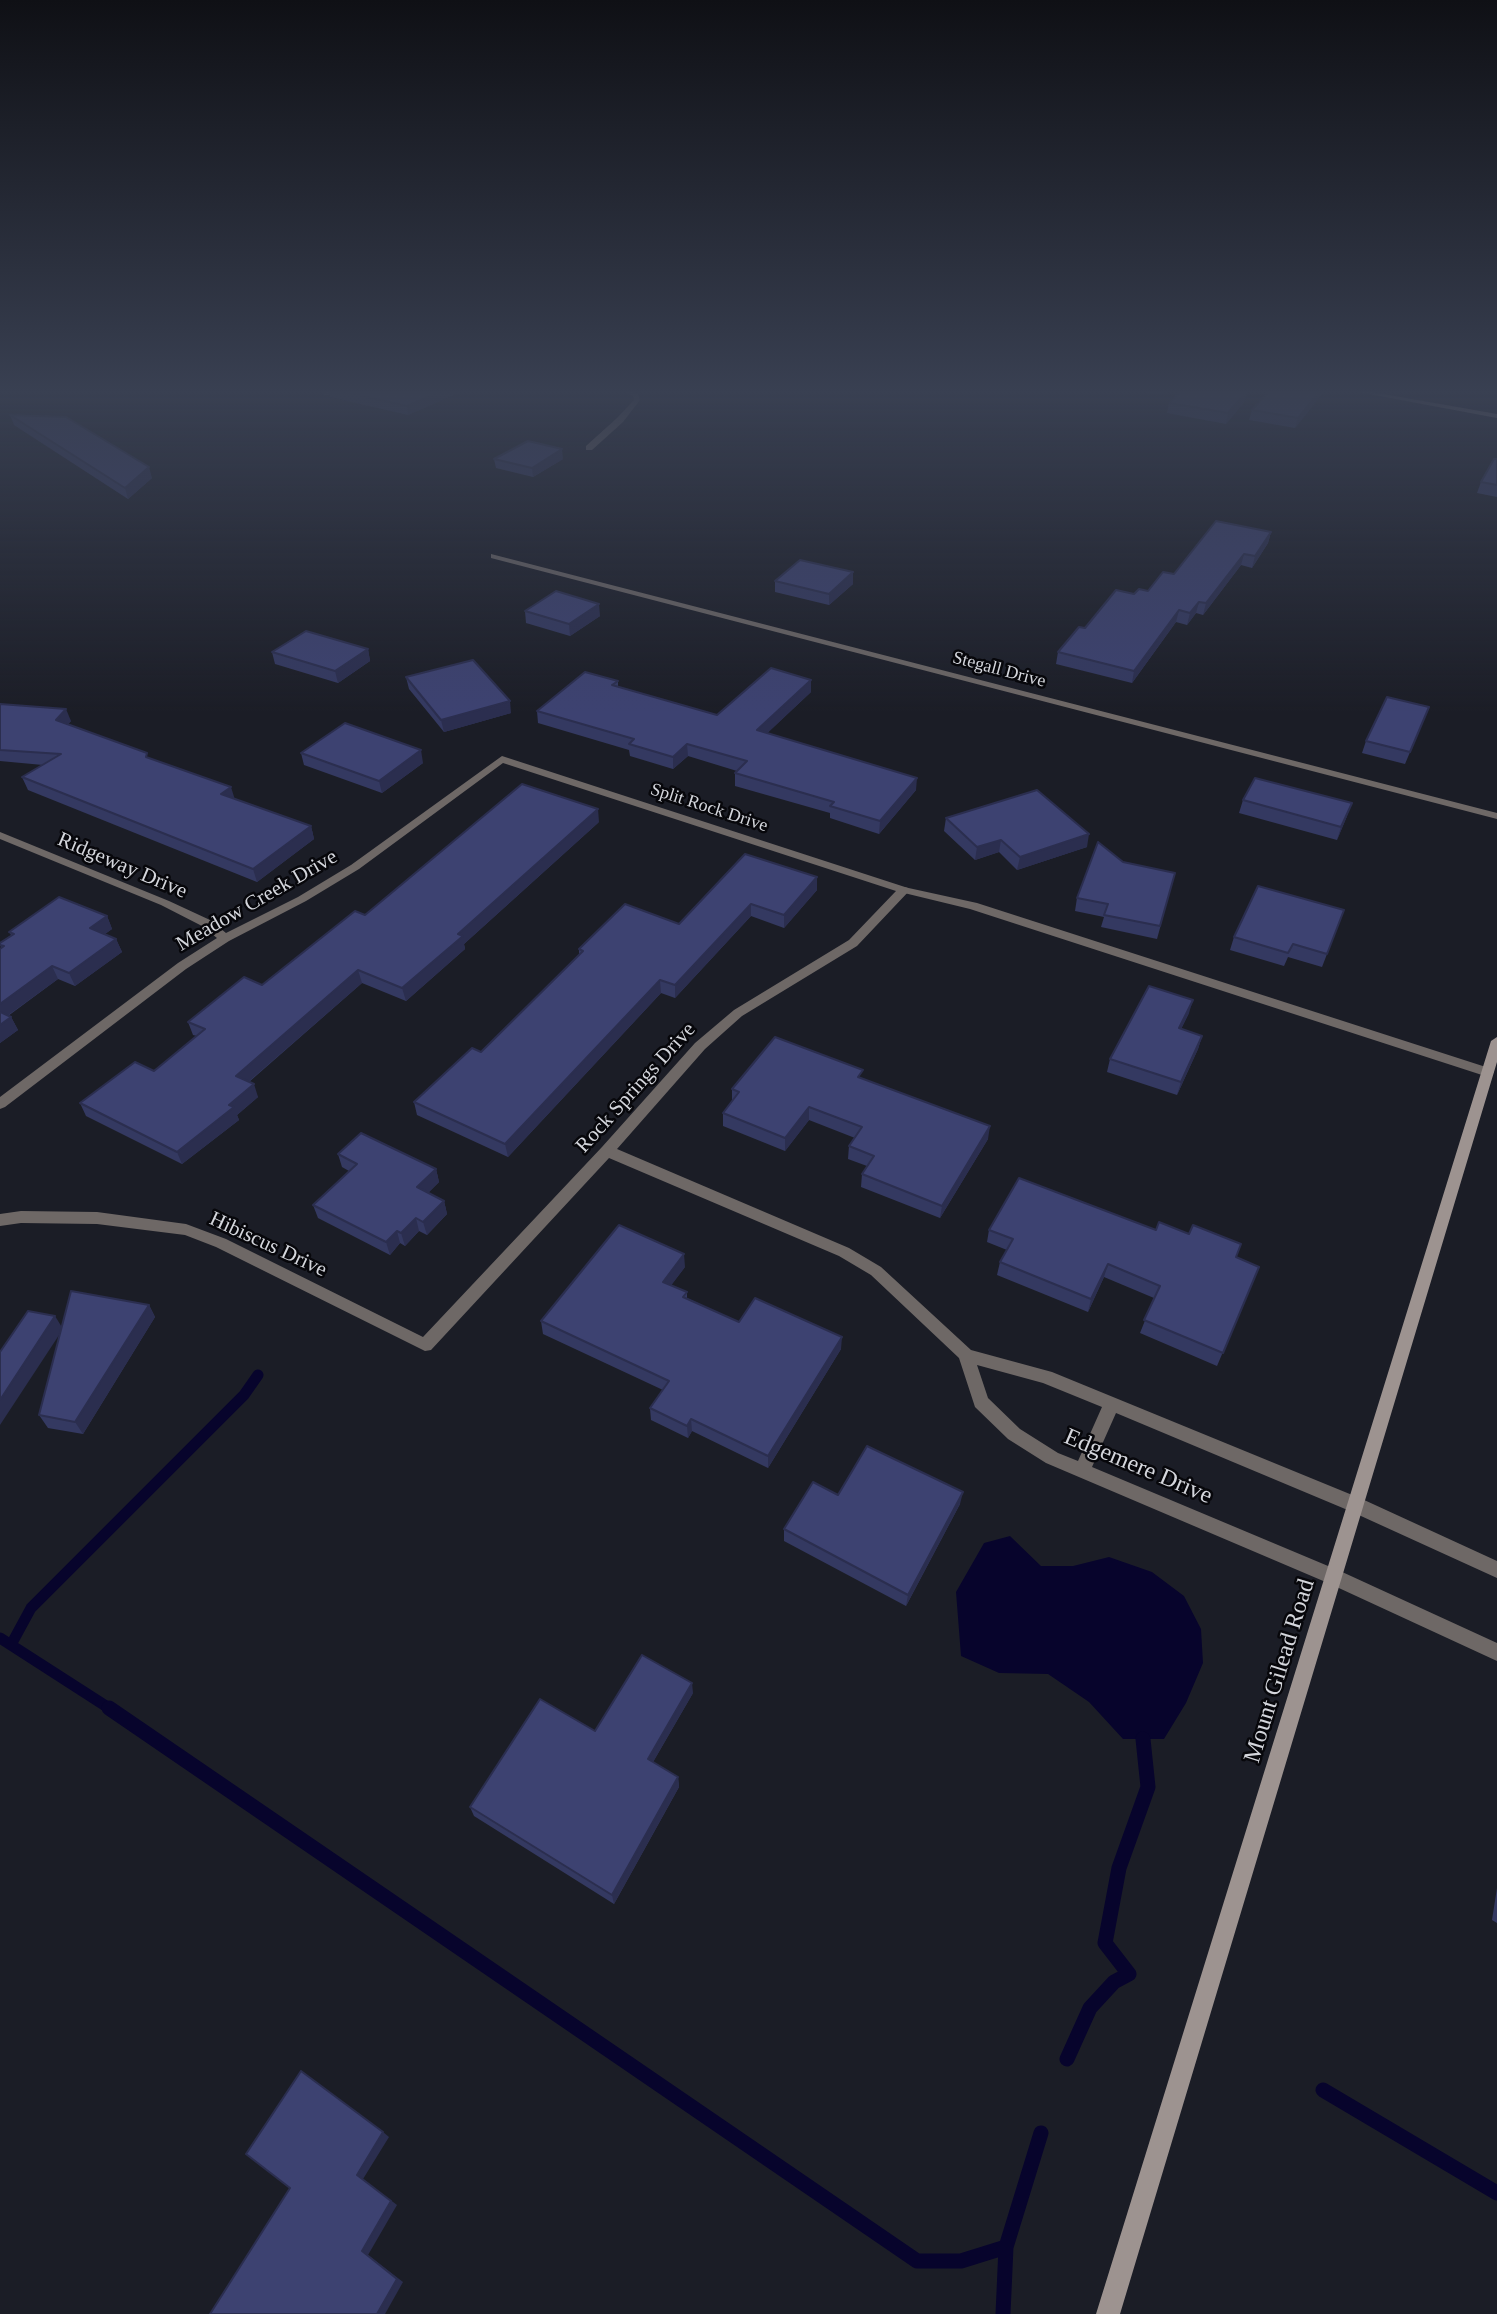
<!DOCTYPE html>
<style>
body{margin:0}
canvas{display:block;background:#1b1d26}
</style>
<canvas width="1497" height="2314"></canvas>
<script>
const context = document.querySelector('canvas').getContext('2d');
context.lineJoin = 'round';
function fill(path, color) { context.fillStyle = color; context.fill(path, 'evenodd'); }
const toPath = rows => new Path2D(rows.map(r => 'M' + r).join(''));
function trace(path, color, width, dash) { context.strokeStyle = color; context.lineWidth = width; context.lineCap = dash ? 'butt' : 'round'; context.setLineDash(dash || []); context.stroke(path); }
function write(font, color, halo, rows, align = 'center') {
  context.font = font + ' Georgia,serif'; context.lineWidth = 5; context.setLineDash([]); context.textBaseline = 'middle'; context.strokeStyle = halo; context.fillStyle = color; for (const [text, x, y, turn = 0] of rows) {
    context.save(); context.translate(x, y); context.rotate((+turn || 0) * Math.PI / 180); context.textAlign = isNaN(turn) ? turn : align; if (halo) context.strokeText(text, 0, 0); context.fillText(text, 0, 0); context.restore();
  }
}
fill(toPath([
 [1010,1536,1041,1566,1073,1566,1109,1557,1152,1572,1184,1596,1201,1629,1203,1663,1186,1703,1164,1739,1123,1739,1089,1702,1048,1674,999,1673,961,1656,956,1592,984,1543]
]), '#07042c');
trace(toPath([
 [0,1638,112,1710],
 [12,1643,31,1608,244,1395,258,1375]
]), '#07042c', 11);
trace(toPath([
 [109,1708,917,2261,961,2261,1006,2247],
 [1067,2059,1090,2008,1114,1982,1129,1974,1105,1943,1119,1868,1148,1787,1143,1739],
 [1323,2090,1497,2193],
 [1003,2314,1006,2247,1041,2133]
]), '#07042c', 15);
fill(toPath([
 [331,389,339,389,328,395,324,395,324,393,331,389],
 [619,389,627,389,638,394,640,400,623,422,592,450,586,450,586,446,617,418,634,400,633,396,619,389],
 [904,887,977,903,1492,1069,1494,1072,1492,1075,1482,1075,970,909,900,892,900,888,904,887]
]), '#6e6866');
fill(toPath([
 [491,554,1497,813,1497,819,491,558,491,554],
 [502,756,908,888,910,890,857,946,742,1016,705,1049,617,1149,849,1248,881,1267,971,1350,1052,1372,1362,1499,1497,1561,1497,1578,1350,1511,1116,1413,1092,1467,1340,1571,1497,1643,1497,1661,1328,1583,1046,1463,1008,1439,975,1407,959,1358,871,1275,839,1256,609,1158,431,1350,425,1351,216,1247,185,1235,97,1224,21,1223,0,1226,0,1214,21,1211,97,1212,186,1224,226,1239,423,1337,602,1147,695,1043,734,1010,849,940,896,891,503,763,359,869,306,901,229,941,186,969,5,1107,0,1109,0,1097,178,963,217,938,202,926,161,905,0,839,0,832,169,901,210,920,226,933,298,897,351,865,502,756],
 [977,1365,1043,1383,1102,1407,1078,1461,1058,1453,1020,1429,988,1398,977,1365]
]), '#6e6866');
fill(toPath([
 [1342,389,1355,389,1497,414,1497,418,1342,389],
 [1497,1037,1497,1062,1120,2314,1096,2314,1491,1041,1497,1037]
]), '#9d9390');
fill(toPath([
 [328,389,467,389,408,415,330,397],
 [1127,389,1167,389,1162,395],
 [1326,389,1295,428,1249,420,1252,410],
 [1247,391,1245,401,1226,424,1167,413,1169,403],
 [10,415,152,478,128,499,14,425],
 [494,459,563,459,533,477,496,468],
 [1497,459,1497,497,1477,493,1481,482],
 [1271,532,1268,543,1252,568,1241,565,1203,615,1196,613,1187,625,1176,622,1132,683,1056,664,1058,652,1085,628,1134,594,1148,591,1174,574],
 [775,581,853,584,829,605,775,592],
 [525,611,600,616,570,636,526,623],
 [368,649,370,661,338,683,275,664,272,652],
 [406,677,511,713,444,732,409,689],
 [618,681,618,687,717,715,811,692,767,733,916,790,879,834,830,818,830,813,735,786,735,773,737,771,688,756,673,769,630,756,629,750,538,723,537,711],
 [0,704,71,721,68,724,149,758,235,799,311,826,314,839,257,882,28,790,22,777,43,765,0,761],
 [1424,719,1405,764,1362,753,1366,741],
 [301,753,423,763,382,793,304,765],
 [1243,800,1347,816,1337,840,1239,813],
 [946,818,1087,847,1017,870,999,852,975,860,944,831],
 [599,822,464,944,465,949,406,1001,362,983,249,1082,258,1097,237,1115,239,1120,182,1164,86,1116,80,1103,154,1071,197,1036,193,1035,188,1022,262,985,365,915],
 [1123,862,1175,873,1157,939,1101,927,1104,917,1075,911,1077,898],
 [817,877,817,890,784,928,751,916,675,998,661,993,508,1157,417,1115,414,1102,481,1052,579,955,579,949,679,924],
 [1344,910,1322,967,1288,957,1284,966,1230,950,1234,937],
 [107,916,112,929,105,934,116,939,122,952,75,986,58,979,8,1016,11,1017,18,1030,0,1043,1,948,0,943,11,935,9,932],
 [1189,1013,1181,1029,1202,1036,1198,1049,1177,1095,1107,1072,1110,1059],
 [862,1078,988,1139,940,1218,861,1187,862,1174,867,1166,848,1159,849,1146,855,1138,809,1120,785,1151,723,1126,723,1113,732,1102,732,1089],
 [338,1154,436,1169,439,1182,428,1193,444,1201,447,1214,427,1235,419,1231,405,1246,400,1243,390,1255,318,1218,313,1205,349,1171,342,1167],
 [989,1230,1156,1230,1236,1257,1259,1267,1217,1366,1140,1333,1154,1298,1104,1277,1088,1312,997,1275,1000,1262,1007,1250,987,1242],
 [685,1267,671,1285,687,1292,687,1298,739,1322,841,1349,768,1468,692,1431,688,1438,651,1420,650,1408,663,1390,543,1334,541,1321],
 [149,1305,155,1317,83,1434,48,1428,39,1415,62,1327],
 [838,1495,960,1504,906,1606,784,1541,784,1529],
 [693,1693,653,1762,678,1777,679,1787,614,1904,474,1816,470,1807,595,1731],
 [1497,1888,1497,1923,1492,1920]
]), '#343961');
fill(toPath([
 [445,389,467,389,408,415,407,406],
 [1321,389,1326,389,1295,428,1298,418],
 [1247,391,1245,401,1226,424,1228,413],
 [562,449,563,459,533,477,532,468],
 [149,467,152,478,128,499,125,488],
 [1271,532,1268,543,1252,568,1255,556],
 [1244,554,1241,565,1203,615,1206,603],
 [853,572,853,584,829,605,829,594],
 [1199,602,1196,613,1187,625,1190,613],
 [599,604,600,616,570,636,569,624],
 [1179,610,1176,622,1132,683,1134,671],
 [368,649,370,661,338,683,335,671],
 [811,680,811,692,757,743,757,730],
 [510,701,511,713,444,732,441,720],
 [66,709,71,721,61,732,56,720],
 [687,744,688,756,673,769,673,757],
 [421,750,423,763,382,793,379,781],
 [917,778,916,790,879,834,880,821],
 [231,787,235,800,221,794],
 [1352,803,1347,816,1337,840,1341,827],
 [598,809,599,822,464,944,465,949,406,1001,402,988,458,934],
 [311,826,314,839,257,882,253,869],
 [1089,834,1087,847,1017,870,1020,857],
 [1001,840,999,852,975,860,977,847],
 [817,877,817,890,784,928,784,915],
 [751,904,751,916,675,998,675,985],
 [107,916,112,929,95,941,90,928],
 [116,939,122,952,75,986,69,973],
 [52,966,58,979,0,1021,0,1004],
 [358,970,362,983,240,1089,236,1076],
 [660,980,661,993,508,1157,505,1144],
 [1193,1000,1189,1013,1175,1041,1179,1028],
 [11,1017,18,1030,0,1043,0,1025],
 [1202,1036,1198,1049,1177,1095,1181,1082],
 [254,1084,258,1097,237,1115,239,1120,182,1164,177,1152],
 [809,1107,809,1120,785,1151,785,1138],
 [990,1126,988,1139,940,1218,942,1206],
 [436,1169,439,1182,420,1200,417,1187],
 [444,1201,447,1214,427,1235,423,1222],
 [416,1218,419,1231,405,1246,401,1233],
 [397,1231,400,1243,390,1255,386,1242],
 [684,1254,685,1267,664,1295,663,1282],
 [1108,1264,1104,1277,1088,1312,1091,1299],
 [149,1305,155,1317,83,1434,75,1422],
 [55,1316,63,1329,0,1425,0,1400],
 [842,1337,841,1349,768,1468,768,1456],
 [691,1419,692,1431,688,1438,687,1426],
 [963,1492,960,1504,906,1606,908,1595],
 [692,1683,693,1693,649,1769,648,1759],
 [678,1777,679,1787,614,1904,612,1895],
 [383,2132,389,2137,363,2179,397,2205,368,2255,403,2282,385,2314,377,2314,362,2251,357,2175]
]), '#2b2e4f');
const building = toPath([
 [332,389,445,389,407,406,332,389],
 [1183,389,1233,389,1247,391,1228,413,1169,403,1183,389],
 [1271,389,1321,389,1298,418,1252,410,1271,389],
 [10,415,66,417,149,467,125,488,10,415],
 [528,441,562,449,532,468,494,459,528,441],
 [1494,459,1497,459,1497,485,1481,482,1494,459],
 [1216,521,1271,532,1255,556,1244,554,1206,603,1199,602,1190,613,1179,610,1134,671,1058,652,1079,627,1085,628,1116,590,1134,594,1139,589,1148,591,1163,572,1174,574,1216,521],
 [800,560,853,572,829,594,775,581,800,560],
 [556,591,599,604,569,624,525,611,556,591],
 [306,631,368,649,335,671,272,652,306,631],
 [473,660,510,701,441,720,406,677,473,660],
 [771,668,811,680,757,730,917,778,880,821,830,806,834,802,735,773,747,761,687,744,673,757,629,744,634,739,537,711,585,672,618,681,612,685,717,715,771,668],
 [1387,697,1429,707,1410,752,1366,741,1387,697],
 [0,704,66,709,56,720,147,753,146,757,231,787,221,794,311,826,253,869,22,777,61,754,0,750,0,704],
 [345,723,421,750,379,781,301,753,345,723],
 [1255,778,1352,803,1341,827,1243,800,1255,778],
 [522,784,598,809,458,934,463,936,402,988,358,970,236,1076,254,1084,229,1105,234,1107,177,1152,80,1103,135,1062,154,1071,205,1029,188,1022,244,977,262,985,355,911,365,915,522,784],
 [1037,790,1089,834,1020,857,1001,840,977,847,946,818,1037,790],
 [1098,842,1123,862,1175,873,1160,926,1104,915,1108,904,1077,898,1098,842],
 [745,854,817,877,784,915,751,904,675,985,660,980,505,1144,414,1102,472,1048,481,1052,583,951,579,949,625,904,679,924,745,854],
 [1258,886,1344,910,1327,954,1293,944,1288,953,1234,937,1258,886],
 [59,897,107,916,90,928,116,939,69,973,52,966,0,1004,0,949,4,946,0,945,0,943,14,934,9,932,59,897],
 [1149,986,1193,1000,1179,1028,1202,1036,1181,1082,1110,1059,1149,986],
 [0,1012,11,1017,0,1025,0,1012],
 [775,1037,863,1070,858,1077,990,1126,942,1206,862,1174,874,1156,849,1146,862,1127,809,1107,785,1138,723,1113,739,1092,732,1089,775,1037],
 [361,1133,436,1169,417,1187,444,1201,423,1222,416,1218,401,1233,397,1231,386,1242,313,1205,357,1164,338,1154,361,1133],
 [1019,1178,1156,1230,1159,1222,1189,1234,1193,1225,1241,1244,1236,1257,1259,1267,1223,1353,1144,1320,1160,1286,1108,1264,1091,1299,1000,1262,1013,1239,989,1230,1019,1178],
 [619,1225,684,1254,663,1282,687,1292,683,1297,739,1322,755,1298,842,1337,768,1456,691,1419,687,1426,650,1408,669,1381,541,1321,619,1225],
 [71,1291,149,1305,75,1422,39,1415,71,1291],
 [28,1311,55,1316,0,1400,0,1352,28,1311],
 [867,1446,963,1492,908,1595,784,1529,813,1482,838,1495,867,1446],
 [642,1655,692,1683,648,1759,678,1777,612,1895,470,1807,540,1699,595,1731,642,1655],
 [301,2071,383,2132,357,2175,391,2201,362,2251,397,2279,377,2314,210,2314,290,2188,246,2154,301,2071]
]);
fill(building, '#3d4271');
trace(building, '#2b2e4f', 2);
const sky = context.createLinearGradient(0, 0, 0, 713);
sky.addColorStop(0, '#0f1015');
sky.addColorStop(0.55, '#394052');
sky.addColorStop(1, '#39405200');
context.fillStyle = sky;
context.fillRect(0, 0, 1497, 713);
write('18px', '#d4d6dc', '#07070b', [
 ["Stegall Drive",999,670,15],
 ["Split Rock Drive",709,808,18]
]);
write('21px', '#d4d6dc', '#07070b', [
 ["Ridgeway Drive",122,866,23],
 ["Meadow Creek Drive",257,901,-30],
 ["Rock Springs Drive",636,1088,-48],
 ["Hibiscus Drive",268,1245,25]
]);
write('24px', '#d4d6dc', '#07070b', [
 ["Edgemere Drive",1138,1467,23],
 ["Mount Gilead Road",1280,1671,-73]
]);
</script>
